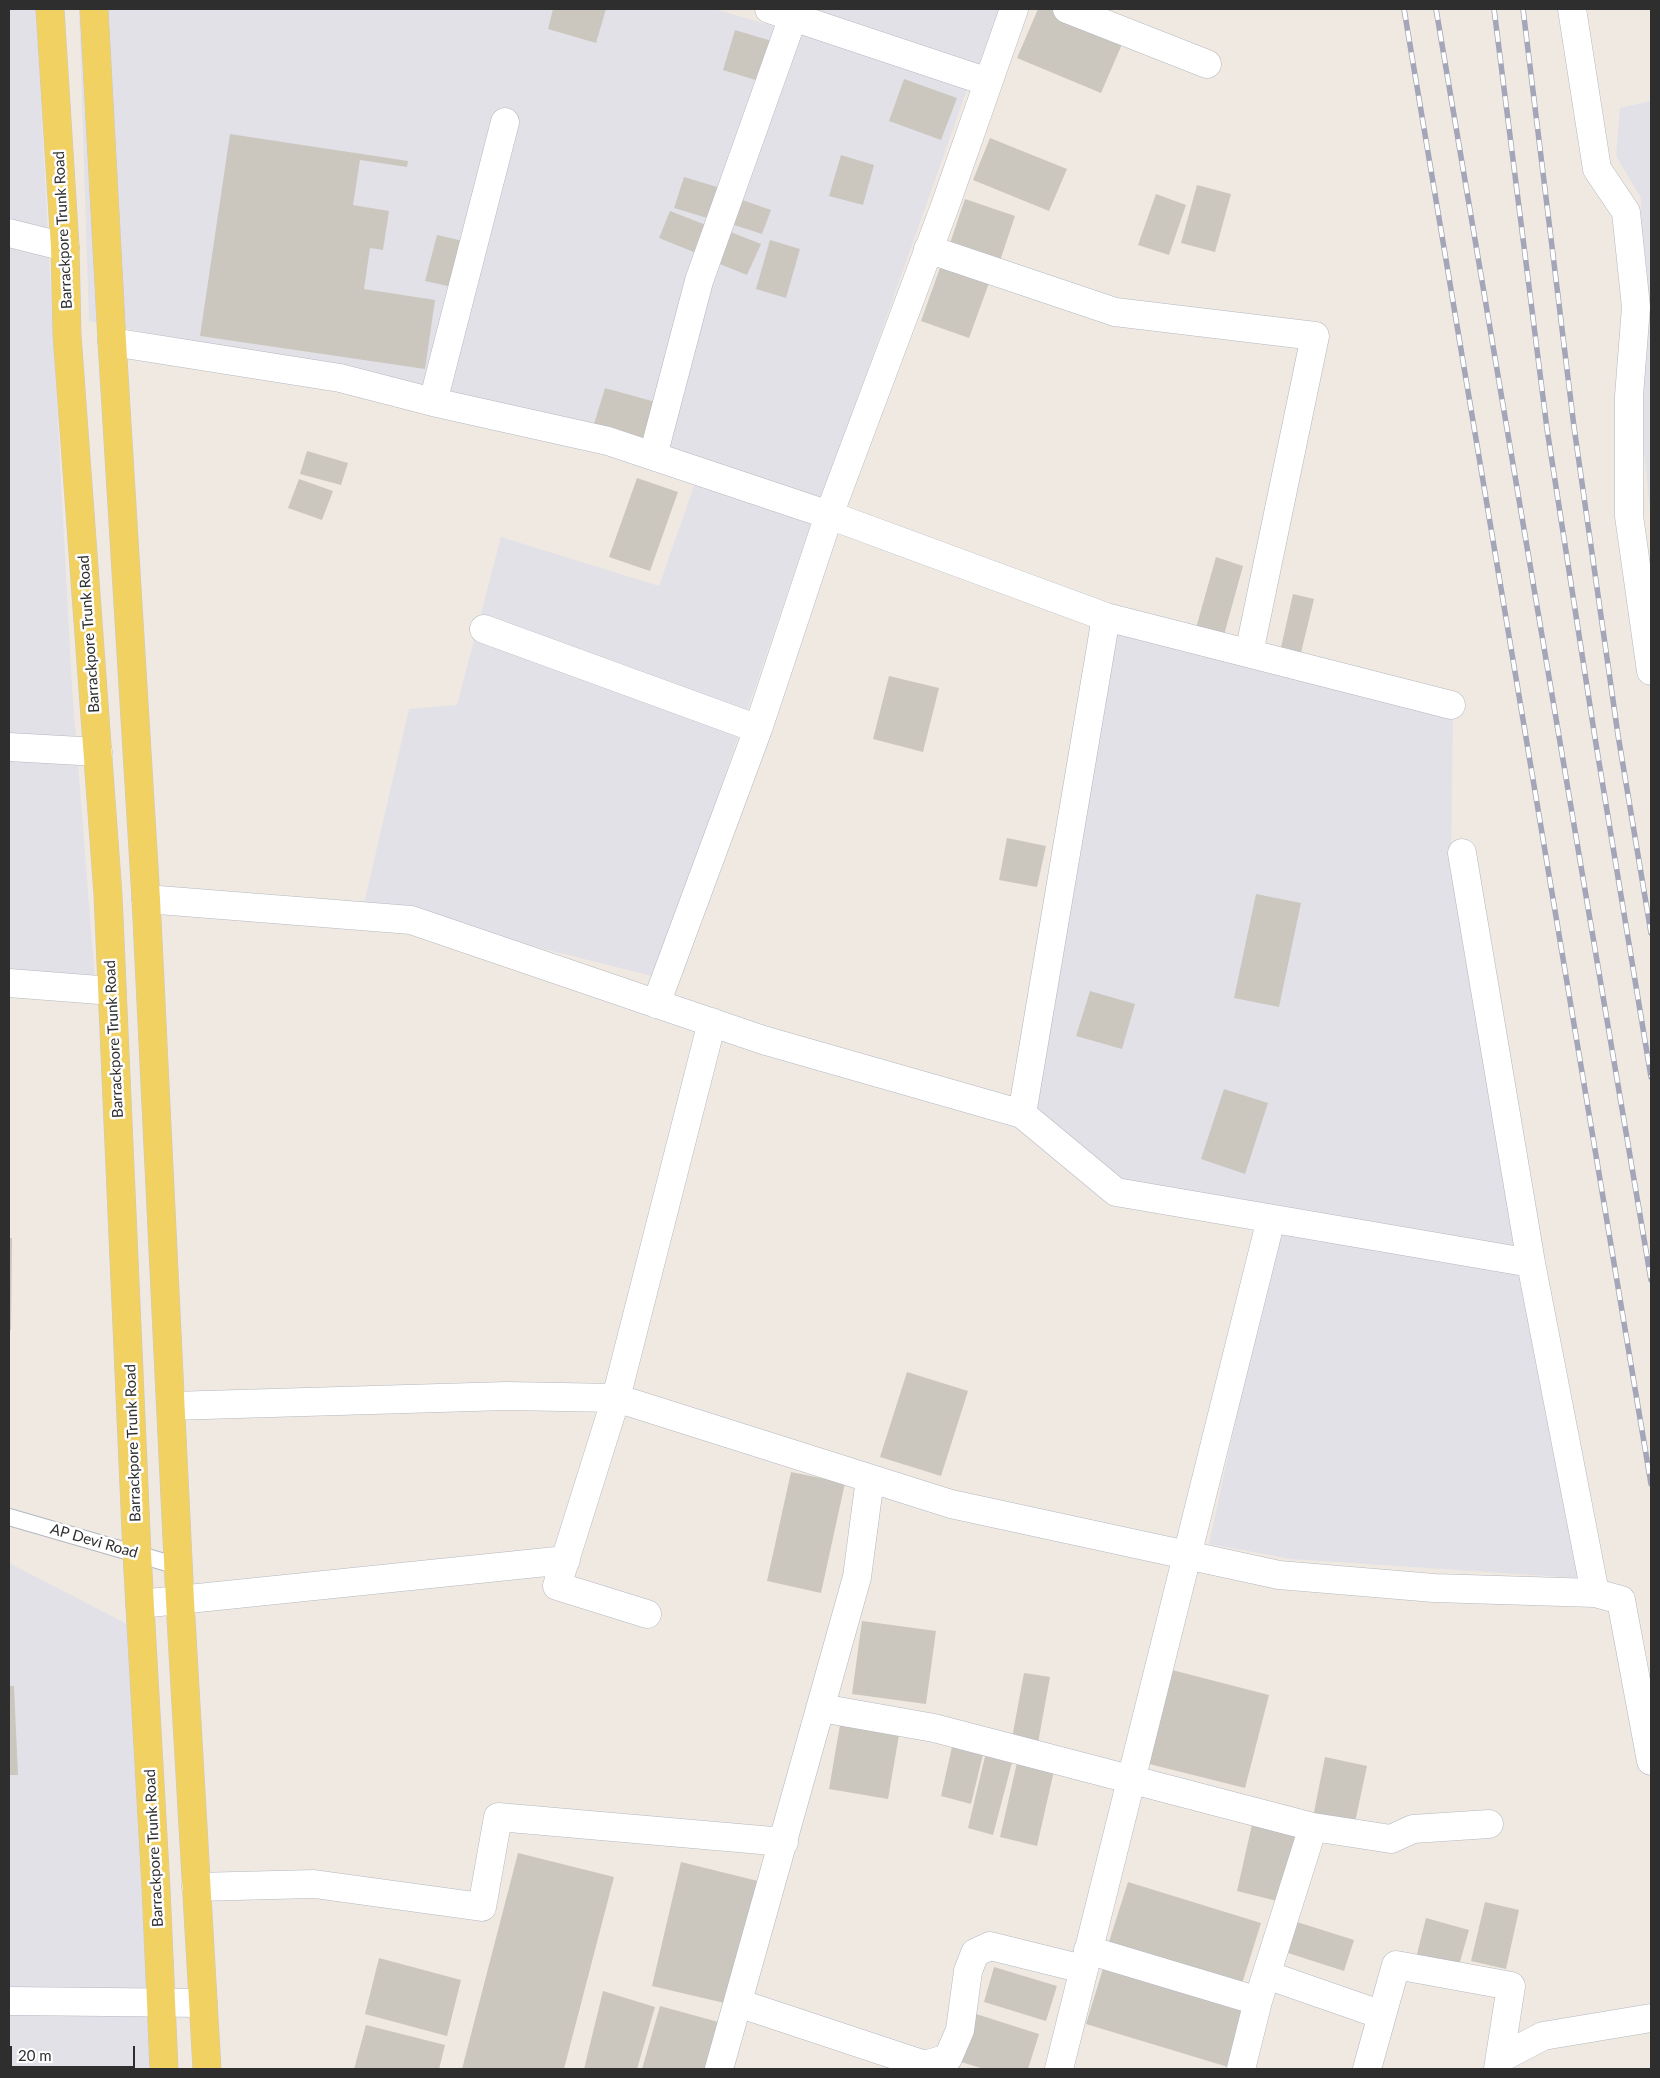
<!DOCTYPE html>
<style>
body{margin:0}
#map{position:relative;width:1660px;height:2078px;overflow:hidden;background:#efe9e1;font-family:Lato,sans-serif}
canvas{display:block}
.frame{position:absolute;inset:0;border:10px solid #2e2e2e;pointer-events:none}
.scale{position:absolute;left:10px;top:2046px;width:125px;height:22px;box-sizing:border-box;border:2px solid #2e2e2e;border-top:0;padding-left:6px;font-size:15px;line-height:18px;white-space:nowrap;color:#2e2e2e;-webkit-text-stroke:4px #fff;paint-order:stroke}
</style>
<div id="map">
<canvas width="1660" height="2078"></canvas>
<div class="frame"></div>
<div class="scale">20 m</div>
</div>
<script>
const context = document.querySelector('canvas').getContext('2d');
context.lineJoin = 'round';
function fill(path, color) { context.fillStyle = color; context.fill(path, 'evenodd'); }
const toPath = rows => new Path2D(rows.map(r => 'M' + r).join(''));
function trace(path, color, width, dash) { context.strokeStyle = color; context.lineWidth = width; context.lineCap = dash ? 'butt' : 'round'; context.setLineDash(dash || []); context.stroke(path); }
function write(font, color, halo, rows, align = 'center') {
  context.font = font + ' Lato,sans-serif'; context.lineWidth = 5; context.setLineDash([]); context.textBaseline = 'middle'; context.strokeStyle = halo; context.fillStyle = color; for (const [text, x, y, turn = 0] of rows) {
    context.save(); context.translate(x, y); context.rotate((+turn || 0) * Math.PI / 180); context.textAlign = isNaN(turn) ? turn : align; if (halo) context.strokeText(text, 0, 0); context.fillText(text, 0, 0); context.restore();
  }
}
fill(toPath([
 [9,9,36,9,72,687,95,981,9,978],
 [79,9,715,9,969,84,822,499,498,403,89,321],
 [786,9,1000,9,978,67],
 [1651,101,1651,512,1650,512,1640,410,1641,198,1616,156,1620,108],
 [695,483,812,521,656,977,364,904,409,709,457,705,501,537,659,586],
 [1117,634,1453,714,1451,854,1578,1578,1291,1559,1209,1544,1282,1206,1117,1178,1032,1107],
 [9,1563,127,1624,151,2069,9,2069]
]), '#e3e1e8');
fill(toPath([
 [553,9,606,9,596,43,548,29],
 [1038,9,1057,9,1125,37,1101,93,1017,58],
 [735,30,775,42,762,82,723,70],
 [904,79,957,98,941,140,889,121],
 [230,134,408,161,407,167,360,160,353,205,389,211,383,250,370,248,364,289,435,300,425,369,200,336],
 [990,138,1067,169,1049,211,973,180],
 [841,155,874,165,863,205,829,196],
 [684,177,727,190,717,221,674,208],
 [1197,185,1231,194,1215,252,1181,243],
 [1156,194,1186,205,1169,255,1138,245],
 [731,196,771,210,762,234,722,221],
 [965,199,1015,216,998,267,948,249],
 [670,211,711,227,701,255,659,238],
 [723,229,761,244,747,275,710,260],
 [437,235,463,241,452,287,425,281],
 [770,240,800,249,786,298,756,289],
 [941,265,989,283,969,338,921,321],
 [605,388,659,403,649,440,594,424],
 [307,451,348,463,341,485,300,474],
 [637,478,678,492,650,571,609,557],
 [299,479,333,491,322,520,288,508],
 [1216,557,1243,566,1224,635,1196,628],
 [1293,594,1314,599,1299,661,1279,656],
 [889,676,939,688,923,752,873,739],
 [1007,838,1046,846,1037,887,999,880],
 [1256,894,1301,903,1279,1007,1234,998],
 [1090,991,1135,1004,1122,1049,1076,1036],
 [1224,1089,1268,1103,1245,1174,1201,1159],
 [9,1238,12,1238,11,1330,9,1330],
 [907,1372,968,1391,941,1476,880,1457],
 [791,1472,845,1483,821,1593,767,1581],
 [862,1621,936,1631,926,1704,852,1694],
 [1172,1670,1269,1695,1245,1788,1149,1764],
 [1024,1673,1050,1677,1038,1743,1012,1738],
 [9,1686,14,1686,18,1775,9,1775],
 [841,1719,900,1729,888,1799,829,1789],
 [954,1738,985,1746,971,1804,941,1796],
 [987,1748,1014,1755,993,1835,968,1828],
 [1019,1754,1056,1762,1037,1846,1000,1837],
 [1325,1757,1367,1766,1354,1827,1313,1817],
 [1253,1820,1297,1830,1281,1902,1237,1891],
 [518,1853,614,1877,564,2069,462,2069],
 [681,1862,762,1882,733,2005,652,1986],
 [1128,1882,1261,1923,1240,1990,1107,1948],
 [1485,1902,1519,1910,1506,1969,1471,1961],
 [1426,1918,1469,1930,1458,1969,1416,1958],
 [1297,1922,1354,1940,1344,1971,1288,1953],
 [379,1958,461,1980,447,2036,365,2014],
 [1105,1962,1247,2004,1228,2067,1086,2024],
 [994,1967,1057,1986,1046,2021,984,2002],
 [603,1991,655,2007,637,2069,584,2069],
 [660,2006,722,2023,709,2069,642,2069],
 [973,2013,1039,2034,1028,2069,984,2069,958,2061],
 [366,2025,445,2045,439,2069,354,2069]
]), '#cbc7bf');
const service = toPath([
 [9,1517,178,1566]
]);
const minor = toPath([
 [769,9,988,82],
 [1067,9,1207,64],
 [1572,9,1597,169,1626,212,1636,307,1629,396,1629,516,1651,671],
 [9,233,65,247],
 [928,249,1115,312,1315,336,1249,653],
 [112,342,340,378,433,402,608,441,829,515,1106,617,1451,705],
 [433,402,505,122],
 [653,456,699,281,793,17],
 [484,629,758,729],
 [9,747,98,752],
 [146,899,411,920,763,1040,1022,1114,1116,1192,1531,1263],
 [9,983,112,991],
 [656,1004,758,729,829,515,945,206,1014,9],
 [1022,1114,1106,617],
 [171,1406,507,1396,616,1398,951,1504,1279,1575,1434,1588,1595,1593,1531,1263,1462,853],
 [1595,1593,1621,1600,1651,1761],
 [140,1604,566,1560],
 [647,1614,557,1586,616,1398,712,1022],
 [821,1708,934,1728,1313,1827,1391,1839,1413,1829,1489,1824],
 [196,1887,314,1884,482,1907,498,1817,784,1842],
 [1088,1950,1258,2001],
 [1267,1975,1382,2015],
 [9,2001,203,2003],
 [738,2003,925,2065,948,2058,960,2030,968,1971,975,1953,990,1946,1083,1969],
 [1501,2058,1543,2036,1651,2018],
 [719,2069,857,1577,870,1479],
 [1059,2069,1271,1219],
 [1241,2069,1258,2001,1313,1827],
 [1367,2069,1396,1965,1511,1986,1498,2069]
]);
const primary = toPath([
 [50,9,65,247,67,335,108,895,137,1554,156,1889,164,2069],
 [94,9,112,342,146,899,180,1601,207,2069]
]);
trace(service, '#b4b7c1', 18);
trace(minor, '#b4b7c1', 29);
trace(primary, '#c9c9c9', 29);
trace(service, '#fff', 16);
trace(minor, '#fff', 28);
trace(primary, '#f2d163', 28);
const rail = toPath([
 [1404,9,1651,1484],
 [1436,9,1651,1280],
 [1494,9,1547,429,1595,738,1651,1077],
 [1523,9,1574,427,1618,735,1651,933]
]);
trace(rail, '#a3a6b8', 5.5);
trace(rail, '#fff', 4, [11]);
write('15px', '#2e2e2e', '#fff', [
 ["Barrackpore Trunk Road",63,230,-93],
 ["Barrackpore Trunk Road",89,634,-94],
 ["Barrackpore Trunk Road",114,1039,-93],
 ["Barrackpore Trunk Road",133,1443,-92],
 ["AP Devi Road",94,1541,16],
 ["Barrackpore Trunk Road",154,1848,-93]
]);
</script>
